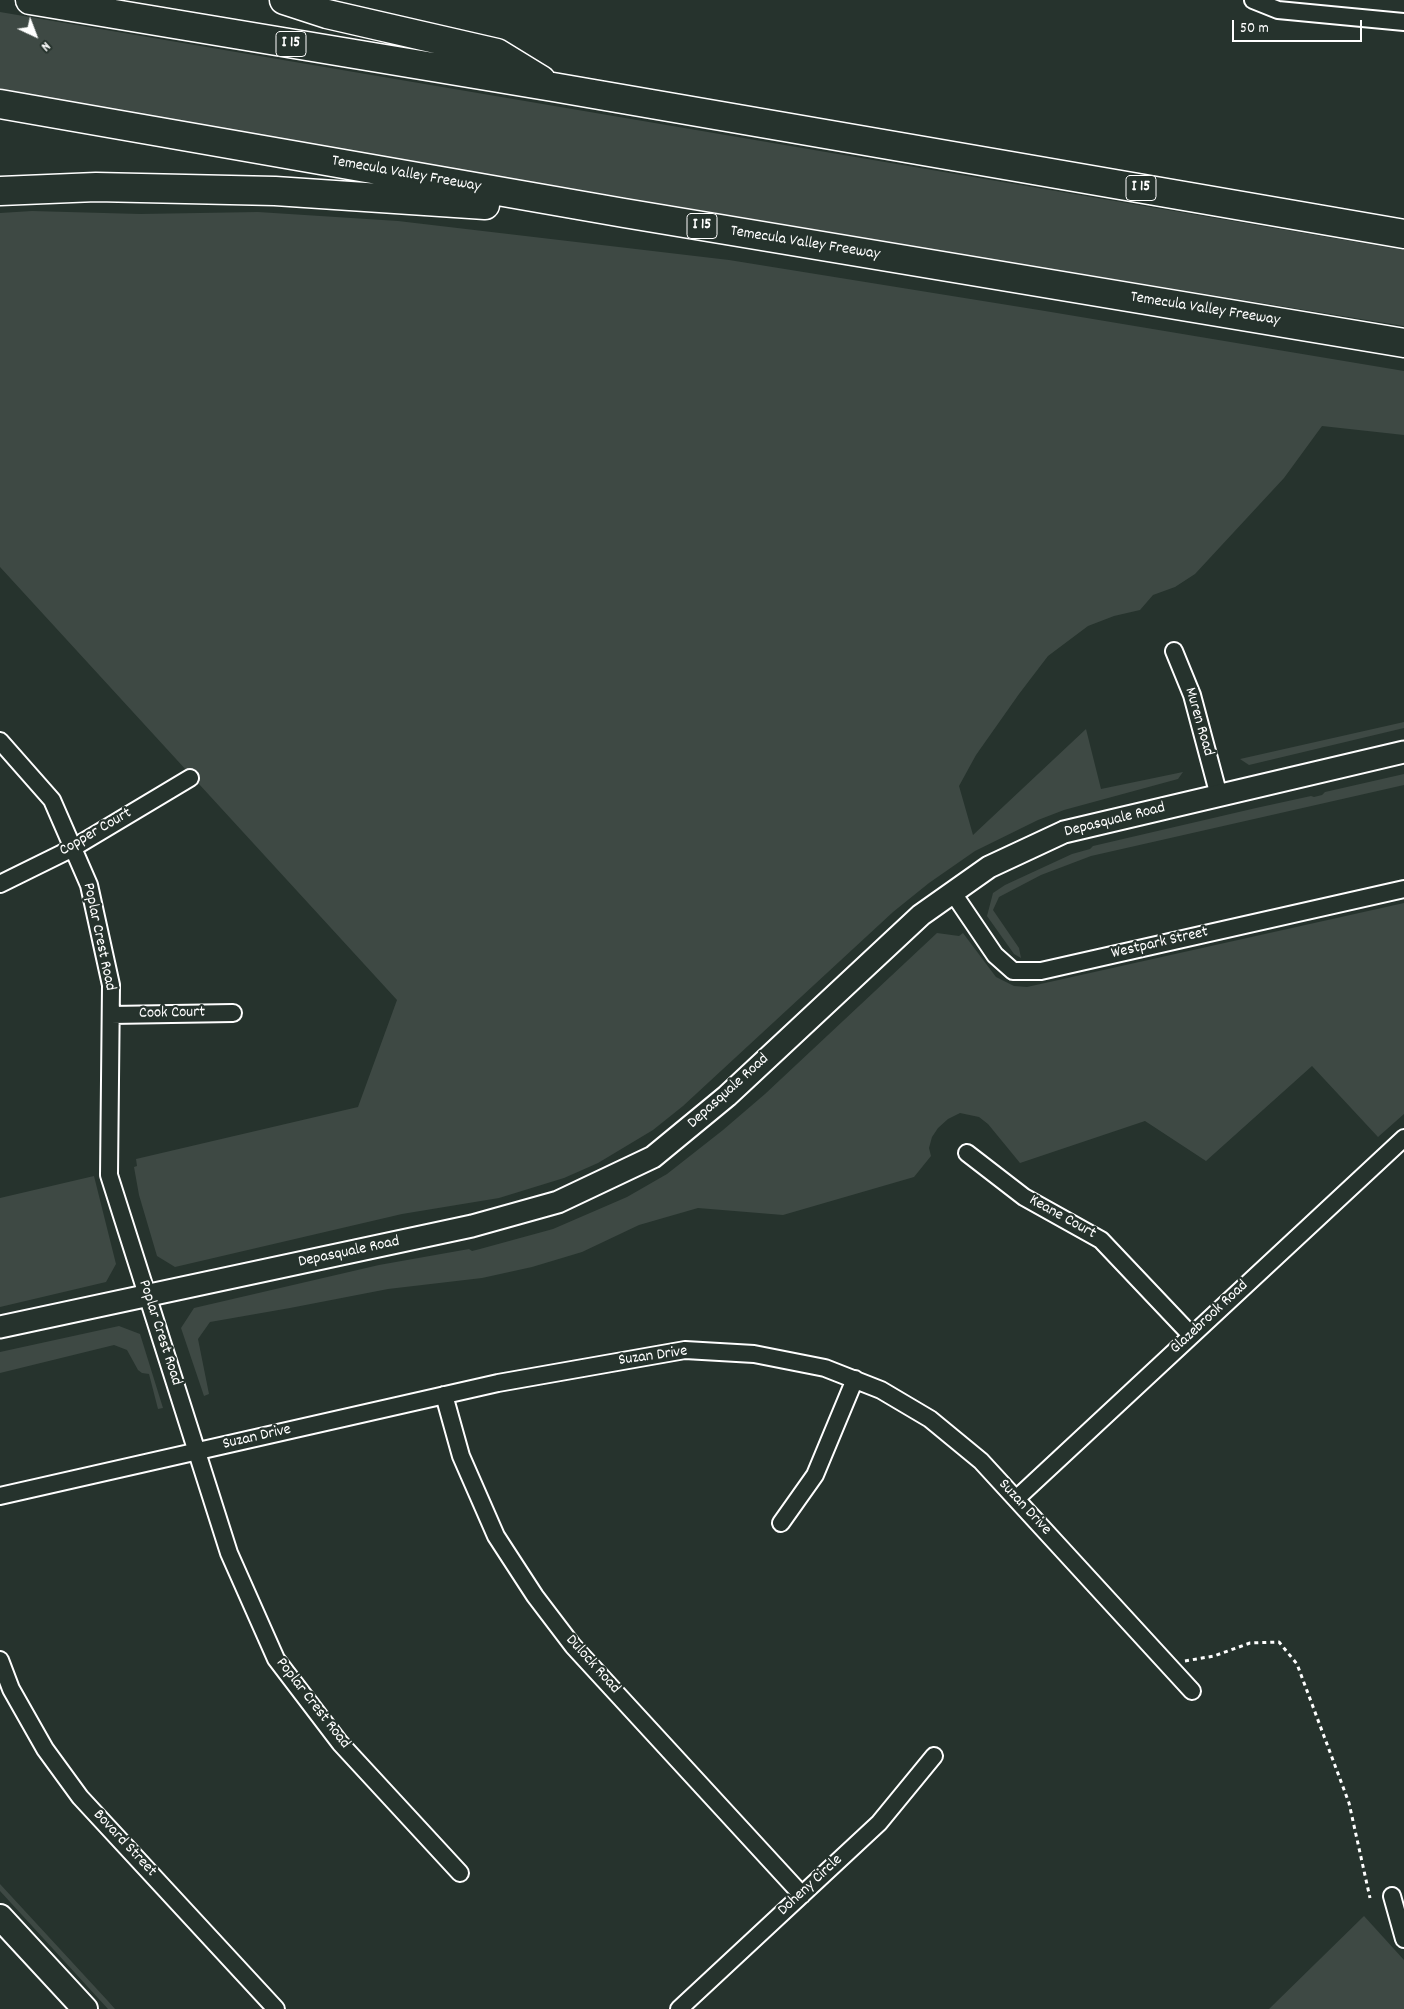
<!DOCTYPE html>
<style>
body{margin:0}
#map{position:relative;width:1404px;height:2009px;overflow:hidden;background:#26332d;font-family:Dekko,sans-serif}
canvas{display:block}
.north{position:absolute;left:10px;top:10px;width:50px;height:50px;-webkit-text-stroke:4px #26332d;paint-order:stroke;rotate:137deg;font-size:14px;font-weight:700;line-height:20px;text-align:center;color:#fff}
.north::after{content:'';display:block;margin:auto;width:18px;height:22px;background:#fff;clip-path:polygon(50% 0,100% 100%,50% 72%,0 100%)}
.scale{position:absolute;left:1232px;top:20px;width:130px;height:22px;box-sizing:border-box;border:2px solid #fff;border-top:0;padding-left:6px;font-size:15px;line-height:18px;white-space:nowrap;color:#fff;-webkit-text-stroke:4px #26332d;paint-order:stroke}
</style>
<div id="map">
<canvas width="1404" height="2009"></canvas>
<div class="north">N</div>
<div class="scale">50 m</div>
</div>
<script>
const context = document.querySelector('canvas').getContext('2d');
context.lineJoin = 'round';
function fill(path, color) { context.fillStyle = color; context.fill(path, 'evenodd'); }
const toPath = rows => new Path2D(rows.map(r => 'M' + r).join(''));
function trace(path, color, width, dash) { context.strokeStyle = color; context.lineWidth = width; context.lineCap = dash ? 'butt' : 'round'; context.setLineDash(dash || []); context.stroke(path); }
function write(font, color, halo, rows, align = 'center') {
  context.font = font + ' Dekko,sans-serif'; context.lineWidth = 4.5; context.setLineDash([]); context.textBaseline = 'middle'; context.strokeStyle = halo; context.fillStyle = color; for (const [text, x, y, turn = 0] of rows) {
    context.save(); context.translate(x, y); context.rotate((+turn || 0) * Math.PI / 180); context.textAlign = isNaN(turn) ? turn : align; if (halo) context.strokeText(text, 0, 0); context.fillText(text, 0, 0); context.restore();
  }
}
fill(toPath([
 [0,12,1404,250,1404,326,1014,263,0,92],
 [32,211,140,214,258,212,398,221,729,260,1045,311,1404,371,1404,435,1322,426,1284,478,1195,574,1175,587,1153,595,1140,610,1114,616,1088,626,1048,656,1019,694,976,755,959,786,973,835,1086,729,1101,789,1183,772,1178,779,1064,810,1038,820,975,851,929,883,893,912,683,1106,653,1130,598,1163,564,1178,499,1198,402,1214,175,1267,157,1256,139,1195,134,1167,137,1166,136,1159,358,1107,397,1000,0,567,0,213],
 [1404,722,1404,728,1249,765,1240,759],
 [1404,774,1404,785,1091,856,1041,875,999,897,993,910,1019,948,1021,958,1014,954,987,916,993,893,1005,885,1072,854,1090,849,1093,846,1256,808,1311,796,1314,797,1322,795,1325,792],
 [1404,903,1404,1114,1378,1137,1312,1066,1206,1161,1145,1121,1020,1163,988,1124,979,1117,960,1113,948,1119,938,1128,932,1137,929,1148,931,1156,914,1177,783,1215,698,1208,639,1225,582,1252,532,1267,482,1278,388,1289,290,1308,210,1322,198,1339,209,1394,204,1396,181,1328,194,1308,379,1265,469,1249,472,1251,480,1249,553,1229,627,1197,667,1174,723,1130,765,1094,937,933,959,936,963,933,996,977,1014,986,1027,987],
 [94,1176,116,1264,106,1282,0,1307,0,1198],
 [119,1326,140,1334,163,1408,158,1409,149,1374,142,1373,138,1370,127,1350,114,1345,0,1373,0,1352],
 [0,1884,107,2000,115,2009,108,2009,0,1891],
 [1364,1916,1404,1960,1404,2009,1269,2009]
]), '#3e4944');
const minor = toPath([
 [1253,0,1278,10,1404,22],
 [1174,651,1192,695,1219,796],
 [0,741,52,800,89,885,111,985,109,1175,229,1553,276,1659,340,1743,460,1873],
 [0,884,73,848,190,778],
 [953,893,995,955,1013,971,1041,971,1404,889],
 [111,1015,233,1013],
 [967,1153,1024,1197,1101,1240,1191,1335],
 [444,1395,461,1456,496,1536,535,1596,573,1646,802,1895],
 [0,1496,498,1383,685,1350,754,1354,825,1368,881,1390,930,1419,981,1461,1192,1691],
 [1016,1499,1404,1138],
 [781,1523,815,1475,855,1379],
 [0,1660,11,1689,45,1749,80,1797,276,2009],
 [1392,1896,1404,1939],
 [679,2009,879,1823,934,1756]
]);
const tertiary = toPath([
 [0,1327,472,1226,558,1202,653,1157,727,1096,921,915,989,867,1064,832,1404,752]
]);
const secondary = toPath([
 [0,1917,85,2009]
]);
const motorway = toPath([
 [30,0,553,87,1404,234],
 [284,0,327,14,497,53,541,80],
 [0,104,624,213,1404,343],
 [0,191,96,187,275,191,485,205]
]);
trace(minor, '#fff', 20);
trace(tertiary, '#fff', 25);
trace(secondary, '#fff', 28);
trace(motorway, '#fff', 31);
trace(toPath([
 [1185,1661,1214,1656,1250,1643,1279,1642,1297,1664,1349,1803,1370,1898]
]), '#fff', 3, [4, 4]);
trace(minor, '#26332d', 16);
trace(tertiary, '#26332d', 21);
trace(secondary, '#26332d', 24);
trace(motorway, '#26332d', 28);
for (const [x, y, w] of [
 [291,44,30],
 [1141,188,30],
 [702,226,30]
]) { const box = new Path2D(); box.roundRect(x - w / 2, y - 12.5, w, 25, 4); context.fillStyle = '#26332d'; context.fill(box); trace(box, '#fff', 1); }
write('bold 15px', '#fff', null, [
 ["I 15",291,44],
 ["I 15",1141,188],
 ["I 15",702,226]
]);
write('16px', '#fff', '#26332d', [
 ["Temecula Valley Freeway",406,175,10],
 ["Temecula Valley Freeway",805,244,9],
 ["Temecula Valley Freeway",1205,310,9],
 ["Muren Road",1198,722,74],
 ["Depasquale Road",1115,821,-14],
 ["Copper Court",96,833,-30],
 ["Poplar Crest Road",98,937,78],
 ["Westpark Street",1160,944,-13],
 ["Cook Court",172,1014,-1],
 ["Depasquale Road",729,1092,-42],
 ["Keane Court",1062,1218,29],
 ["Depasquale Road",349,1253,-12],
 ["Glazebrook Road",1210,1318,-43],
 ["Poplar Crest Road",159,1333,72],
 ["Suzan Drive",653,1357,-8],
 ["Suzan Drive",257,1438,-13],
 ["Suzan Drive",1024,1508,47],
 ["Dulock Road",592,1665,48],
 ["Poplar Crest Road",312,1704,52],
 ["Bovard Street",124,1844,47],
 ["Doheny Circle",811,1886,-43]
]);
</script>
